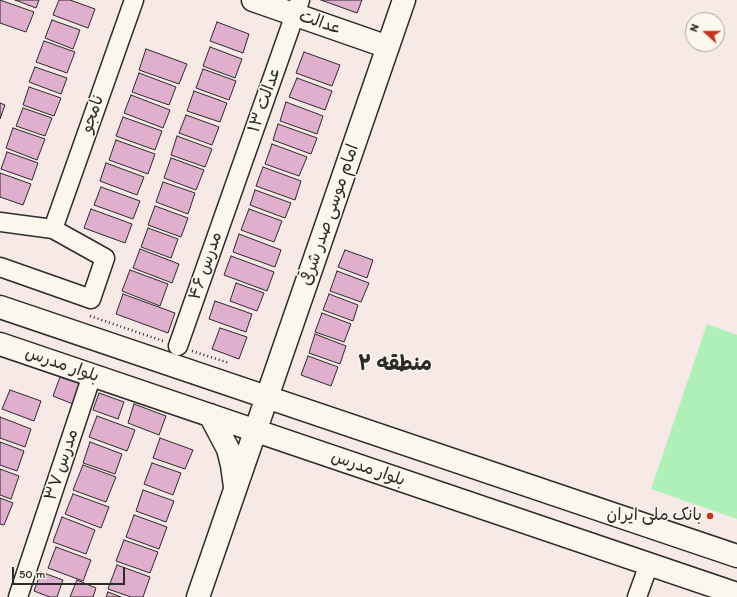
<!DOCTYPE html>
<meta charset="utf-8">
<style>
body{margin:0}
#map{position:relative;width:737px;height:597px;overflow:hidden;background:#f6e9e6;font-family:Itim,sans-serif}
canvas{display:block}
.north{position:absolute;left:685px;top:12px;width:40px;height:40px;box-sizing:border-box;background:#fbf7ec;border:1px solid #a8a59f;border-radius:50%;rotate:291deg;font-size:11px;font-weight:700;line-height:16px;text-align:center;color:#2b2b2b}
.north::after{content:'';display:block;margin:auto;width:14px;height:18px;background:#c8321e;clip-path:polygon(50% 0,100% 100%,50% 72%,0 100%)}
.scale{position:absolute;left:12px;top:567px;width:113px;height:18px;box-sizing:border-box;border:2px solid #2b2b2b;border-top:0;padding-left:5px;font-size:12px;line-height:14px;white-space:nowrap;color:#2b2b2b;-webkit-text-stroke:3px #fbf7ec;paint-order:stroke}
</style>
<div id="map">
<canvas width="737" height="597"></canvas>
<div class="north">N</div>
<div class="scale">50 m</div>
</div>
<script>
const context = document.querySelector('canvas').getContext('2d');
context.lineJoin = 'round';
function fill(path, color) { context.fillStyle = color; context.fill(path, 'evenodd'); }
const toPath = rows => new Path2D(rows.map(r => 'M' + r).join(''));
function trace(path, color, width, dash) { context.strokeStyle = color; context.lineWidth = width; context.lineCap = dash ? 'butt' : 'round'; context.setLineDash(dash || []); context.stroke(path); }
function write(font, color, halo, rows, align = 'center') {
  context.font = font + ' Itim,"Playpen Sans Arabic",sans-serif'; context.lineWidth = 3; context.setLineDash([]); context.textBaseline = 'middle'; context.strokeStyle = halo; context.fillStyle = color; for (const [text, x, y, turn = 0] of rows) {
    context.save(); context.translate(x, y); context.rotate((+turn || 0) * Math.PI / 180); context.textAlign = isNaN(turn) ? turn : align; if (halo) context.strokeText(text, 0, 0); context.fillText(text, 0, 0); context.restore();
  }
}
fill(toPath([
 [707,324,737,335,737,519,651,489]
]), '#aff0b9');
const building = toPath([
 [0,0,34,12,26,32,0,23,0,0],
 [15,0,39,0,36,8,15,0],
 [59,0,70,0,95,9,88,28,53,15,59,0],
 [321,0,362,0,357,13,321,0],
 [52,20,80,30,73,49,45,38,52,20],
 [217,22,249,34,243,53,210,41,217,22],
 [44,41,75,52,67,73,36,62,44,41],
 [210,47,242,59,235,78,203,66,210,47],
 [146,49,187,64,179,84,139,70,146,49],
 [304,52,340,65,332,86,296,73,304,52],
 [35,67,67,78,61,94,29,82,35,67],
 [203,69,236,81,229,100,196,88,203,69],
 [139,73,176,87,169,105,132,92,139,73],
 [297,78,332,91,325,110,289,97,297,78],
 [29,87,61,98,54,116,23,105,29,87],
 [194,91,227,103,220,122,187,111,194,91],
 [131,95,170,110,163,128,124,113,131,95],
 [286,102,323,116,317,134,280,121,286,102],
 [0,103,5,105,0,119,0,103],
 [23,108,52,118,45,136,16,126,23,108],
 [186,115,219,127,212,145,179,133,186,115],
 [123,117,162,131,155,150,116,136,123,117],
 [278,124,317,138,311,154,273,140,278,124],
 [13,128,45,139,37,160,6,148,13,128],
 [177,136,212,149,205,167,171,155,177,136],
 [116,140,155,154,148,174,109,160,116,140],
 [272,144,307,157,299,176,265,164,272,144],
 [7,152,38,163,32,180,1,169,7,152],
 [171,158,204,170,196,190,164,178,171,158],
 [106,163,144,177,137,195,100,181,106,163],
 [263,167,301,181,295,200,256,186,263,167],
 [0,173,31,184,23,205,0,197,0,173],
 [163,182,195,193,188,214,156,202,163,182],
 [101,187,140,201,133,219,94,205,101,187],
 [255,190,291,203,285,218,250,205,255,190],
 [155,206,188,218,181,237,148,225,155,206],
 [91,209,132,224,125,243,84,228,91,209],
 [249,209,282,221,274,242,241,230,249,209],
 [148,228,178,239,171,258,141,247,148,228],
 [239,234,281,250,275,267,233,252,239,234],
 [140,249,179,264,172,283,133,268,140,249],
 [345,250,373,260,367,278,338,267,345,250],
 [231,256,274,272,267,291,224,275,231,256],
 [130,270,168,284,160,306,122,291,130,270],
 [337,271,369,283,361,302,330,291,337,271],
 [236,283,264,293,257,311,230,301,236,283],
 [123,294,175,313,168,333,116,314,123,294],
 [329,294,358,305,353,321,323,310,329,294],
 [215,301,252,314,246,332,209,319,215,301],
 [322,313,351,324,344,342,315,332,322,313],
 [220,328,247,337,239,359,212,349,220,328],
 [315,334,346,346,340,364,309,353,315,334],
 [308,356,338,367,331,386,301,375,308,356],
 [60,377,81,384,73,404,53,396,60,377],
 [10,390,41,401,34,421,2,409,10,390],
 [99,393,124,402,118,419,93,410,99,393],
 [134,404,166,416,159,435,128,423,134,404],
 [97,416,135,430,127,451,89,437,97,416],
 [0,417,31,429,25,447,0,438,0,417],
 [160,438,193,450,185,469,153,458,160,438],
 [0,442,24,451,17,471,0,465,0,442],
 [90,442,122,454,115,474,83,463,90,442],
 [152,463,181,473,173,495,144,484,152,463],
 [83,465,116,477,106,502,73,490,83,465],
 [0,469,19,476,11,499,0,495,0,469],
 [143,490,174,501,166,522,136,511,143,490],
 [73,494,109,507,101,528,65,514,73,494],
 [0,498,13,503,4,525,0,524,0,498],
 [134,515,167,527,159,549,126,537,134,515],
 [62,517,95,530,86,554,53,542,62,517],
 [124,540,158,552,150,573,116,561,124,540],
 [56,547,91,560,83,581,48,568,56,547],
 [117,565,150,577,143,597,131,597,108,589,117,565],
 [41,572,63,580,57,597,50,597,34,591,41,572],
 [77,580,96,588,93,597,70,597,77,580],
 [108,592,121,597,106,597,108,592]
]);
fill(building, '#e0afce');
trace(building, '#2b2b2b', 1);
const street = toPath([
 [0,222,53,229,105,258,91,299,0,267],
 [53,229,134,0],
 [178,346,300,0],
 [18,597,92,375],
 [637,597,649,564]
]);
const secondary = toPath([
 [253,0,388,47],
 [0,307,737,556],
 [0,344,737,594],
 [210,415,228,449,232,465,235,487],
 [198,597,404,0]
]);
trace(street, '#2b2b2b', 21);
trace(secondary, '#2b2b2b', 25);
trace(toPath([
 [90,316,163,341],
 [192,351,229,363]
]), '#2b2b2b', 2.5, [1, 3]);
trace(street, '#fbf7ec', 18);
trace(secondary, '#fbf7ec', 22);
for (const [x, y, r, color] of [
 [710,516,4,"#c8321e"]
]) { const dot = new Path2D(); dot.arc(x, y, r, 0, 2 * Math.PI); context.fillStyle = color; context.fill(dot); trace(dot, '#fbf7ec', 1.5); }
write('17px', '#2b2b2b', '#fbf7ec', [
 ["عدالت",320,23,19],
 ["عدالت ۱۳",265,100,-71],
 ["نامجو",93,114,-71],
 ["امام موسی صدر شرقی",330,215,-71],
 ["مدرس ۴۶",206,266,-71],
 ["بلوار مدرس",62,365,19],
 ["مدرس ۳۷",62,465,-72],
 ["بلوار مدرس",368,469,19]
]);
write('17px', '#2b2b2b', '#fbf7ec', [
 ["بانک ملی ایران",702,516]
], 'right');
write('bold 21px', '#2b2b2b', '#fbf7ec', [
 ["منطقه ۲",395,365]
]);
</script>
